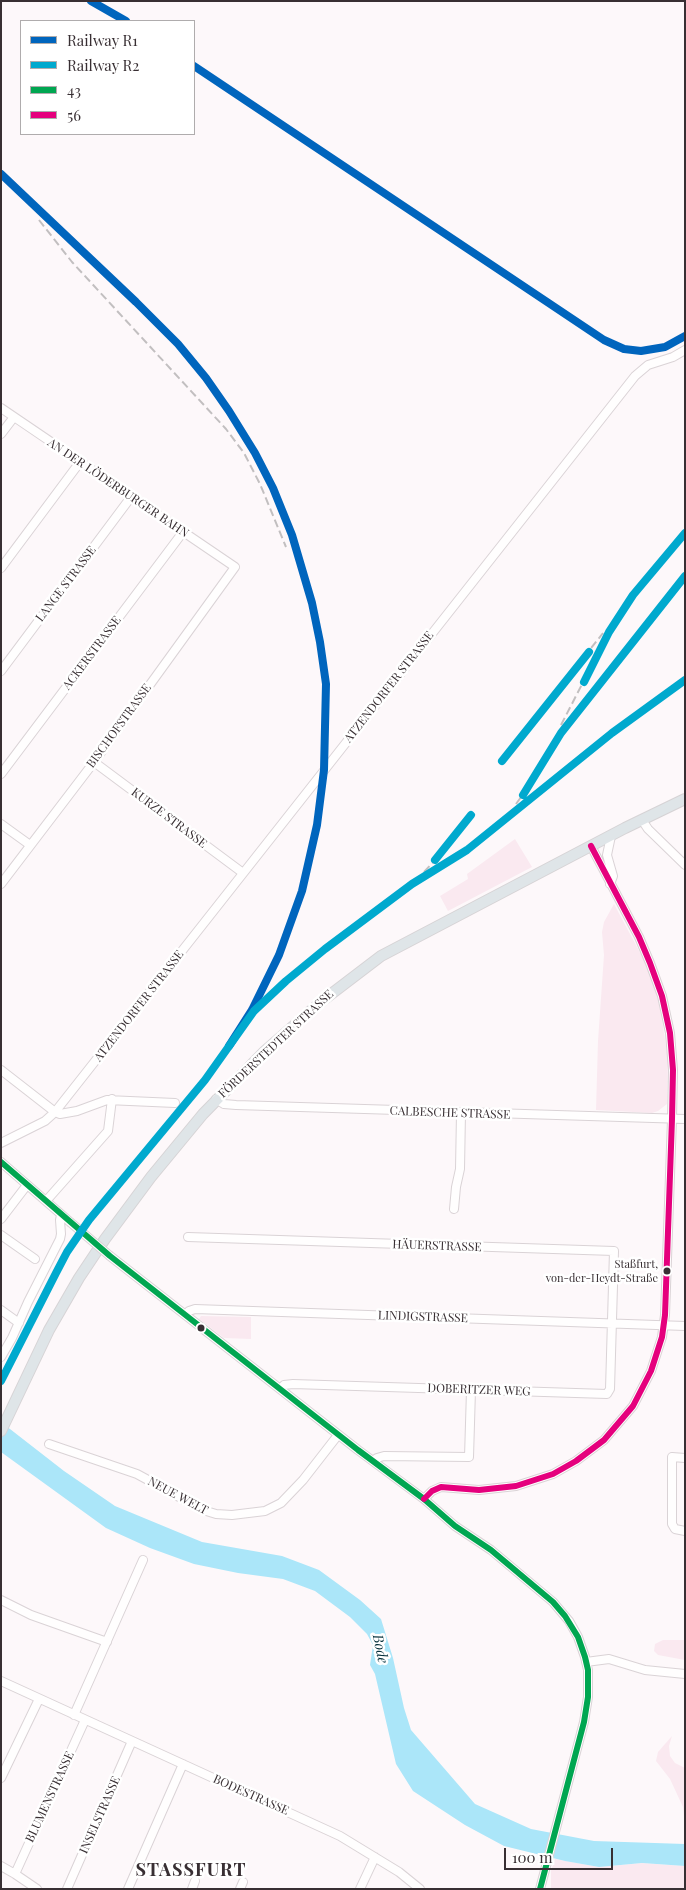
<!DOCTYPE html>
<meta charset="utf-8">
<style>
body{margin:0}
#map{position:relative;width:686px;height:1890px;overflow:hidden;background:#fdf8fa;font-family:"Playfair Display",serif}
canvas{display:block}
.frame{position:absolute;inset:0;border:2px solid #382f33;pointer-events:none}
.legend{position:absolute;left:20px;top:20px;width:175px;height:115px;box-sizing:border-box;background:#fff;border:1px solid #afacad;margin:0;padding:6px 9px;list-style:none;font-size:15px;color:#382f33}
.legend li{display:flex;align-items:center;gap:10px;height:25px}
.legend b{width:25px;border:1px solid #afacad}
.scale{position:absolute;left:504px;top:1848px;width:109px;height:22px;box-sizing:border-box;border:2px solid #382f33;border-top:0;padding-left:6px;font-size:15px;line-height:18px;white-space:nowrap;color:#382f33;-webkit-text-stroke:4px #fff;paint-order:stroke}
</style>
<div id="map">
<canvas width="686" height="1890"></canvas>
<div class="frame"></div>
<ul class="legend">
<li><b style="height:6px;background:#0065bd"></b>Railway R1</li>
<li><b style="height:6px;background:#00a9ce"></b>Railway R2</li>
<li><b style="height:6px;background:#00a651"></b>43</li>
<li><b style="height:6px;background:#e5007d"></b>56</li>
</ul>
<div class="scale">100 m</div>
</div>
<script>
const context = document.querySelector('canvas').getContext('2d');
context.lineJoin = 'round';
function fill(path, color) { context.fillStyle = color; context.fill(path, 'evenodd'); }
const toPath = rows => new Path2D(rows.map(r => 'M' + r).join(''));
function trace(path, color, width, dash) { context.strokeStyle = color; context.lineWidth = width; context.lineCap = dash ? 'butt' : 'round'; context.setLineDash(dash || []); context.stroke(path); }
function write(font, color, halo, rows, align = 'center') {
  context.font = font + ' "Playfair Display",serif'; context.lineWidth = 5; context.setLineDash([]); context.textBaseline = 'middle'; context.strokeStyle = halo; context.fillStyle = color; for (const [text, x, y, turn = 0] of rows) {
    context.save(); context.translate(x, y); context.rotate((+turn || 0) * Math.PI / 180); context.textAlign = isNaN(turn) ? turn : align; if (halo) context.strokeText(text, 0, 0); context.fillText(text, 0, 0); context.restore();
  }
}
fill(toPath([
 [515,839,532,867,448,911,440,896,468,879,467,874],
 [614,904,644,960,658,999,662,1020,668,1059,667,1104,658,1111,652,1113,596,1110,598,1041,604,955,602,932,604,922],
 [201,1316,251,1317,251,1339,224,1338,199,1319],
 [663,1640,685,1640,685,1660,658,1655,654,1651,655,1644],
 [672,1736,669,1746,670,1756,675,1763,685,1768,685,1826,683,1807,670,1779,656,1761,658,1752],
 [555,1859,599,1867,642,1863,685,1866,685,1889,551,1889,551,1871]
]), '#fae9f0');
fill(toPath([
 [1,1422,64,1471,115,1506,202,1542,282,1556,319,1570,360,1600,381,1619,393,1658,404,1708,411,1730,475,1804,531,1829,594,1841,685,1844,685,1866,642,1863,599,1867,565,1861,504,1846,465,1825,413,1791,396,1764,375,1674,370,1665,373,1645,367,1634,350,1617,315,1591,283,1579,238,1573,194,1564,150,1548,106,1528,1,1452]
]), '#abe6f9');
const minor = toPath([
 [1,408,235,567,94,762,1,884],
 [1,434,14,417],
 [1,568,80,462],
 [1,671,131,497],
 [94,762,243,873],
 [1,774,183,532],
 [642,820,648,829,685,865],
 [1,824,30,845],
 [610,884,613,876,607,855,611,836],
 [1,1070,55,1112,60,1114,77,1111,107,1100,175,1103],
 [216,1099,224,1104,236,1105,685,1119],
 [1,1143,45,1121,55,1112,635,376,648,365,673,357,685,350],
 [1,1162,70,1222],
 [46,1201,108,1131,112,1099],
 [454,1209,456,1187,460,1169,461,1113],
 [1,1219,27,1185],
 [1,1235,35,1259],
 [188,1237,614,1251,610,1389,607,1394,293,1384,284,1385,280,1389],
 [110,1256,358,1450,424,1499,455,1526,491,1550,553,1602,569,1621,578,1637,585,1657,588,1670,588,1697,584,1722,540,1889],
 [1,1310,19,1323],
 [186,1315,189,1311,195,1309,685,1326],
 [1,1357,12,1338,28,1302,60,1239,61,1234,60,1220,61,1215],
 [49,1444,137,1474,203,1510,216,1514,232,1515,265,1511,281,1503,303,1480,338,1435],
 [685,1458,672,1457,672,1524,675,1529,685,1531],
 [373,1461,377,1458,384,1456,469,1457,471,1390],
 [424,1499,432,1491,441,1487,479,1490,516,1486,553,1474,576,1461,604,1440,633,1406,651,1371,662,1337,665,1315,672,1119,673,1070,670,1033,662,996,650,963,639,937,591,846],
 [1,1600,31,1615,107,1642],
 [586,1662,609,1659,645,1670,685,1674],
 [1,1681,340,1836,399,1872,420,1889],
 [74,1715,143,1560],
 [1,1778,39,1699],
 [1,1866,15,1874,37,1889],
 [15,1874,85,1720],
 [67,1889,132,1741],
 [128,1889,183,1764],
 [192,1889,195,1881],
 [240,1889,243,1882],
 [360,1889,375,1857]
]);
const major = toPath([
 [1,1431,49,1330,79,1278,105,1239,151,1177,203,1114,265,1051,322,1001,381,956,625,828,685,799]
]);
trace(minor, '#dad3d6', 10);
trace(major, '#d6d3d5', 12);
trace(minor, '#fffefe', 8);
trace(major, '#dfe5e8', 10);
trace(toPath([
 [91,1,126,21],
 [194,66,604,340,624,349,641,351,665,347,685,336],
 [1,174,136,302,178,344,206,378,229,411,255,453,273,488,292,535,312,603,320,642,326,684,324,770,317,825,302,891,279,955,252,1010,229,1046],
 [39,220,72,262,226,429,244,453,260,484,286,547],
 [561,725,609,632,633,595,685,533],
 [502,761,603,633],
 [516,804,532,782,542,763,561,733,685,576],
 [424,872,439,856,471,815],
 [256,1009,286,981,325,949,412,884,467,850,612,733,685,680],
 [1,1381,56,1273,67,1252,89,1220,205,1080,232,1041]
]), '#c2bfc0', 2, [8, 4]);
const minorBridge = toPath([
 [70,1222,110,1256]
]);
trace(minorBridge, '#dad3d6', 10, []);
trace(minorBridge, '#fffefe', 8);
trace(toPath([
 [1,1162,110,1256,358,1450,424,1499,455,1526,491,1550,553,1602,565,1616,578,1637,585,1657,588,1670,588,1697,584,1722,540,1889]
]), '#00a651', 6);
trace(toPath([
 [424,1499,432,1491,441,1487,479,1490,516,1486,553,1474,576,1461,604,1440,633,1406,651,1371,662,1337,665,1315,672,1119,673,1070,670,1033,662,996,650,963,639,937,591,846]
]), '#e5007d', 6);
trace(toPath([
 [91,1,126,21],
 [194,66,604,340,624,349,641,351,665,347,685,336],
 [1,174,136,302,178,344,206,378,229,411,255,453,273,488,292,535,312,603,320,642,326,684,324,770,317,825,302,891,279,955,252,1010,229,1046]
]), '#0065bd', 8);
trace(toPath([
 [584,682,609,632,633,595,685,533],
 [502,761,589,652],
 [523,795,561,733,685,576],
 [435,860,471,815],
 [1,1381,56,1273,67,1252,89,1220,205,1080,254,1011,286,981,325,949,412,884,467,850,612,733,685,680]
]), '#00a9ce', 8);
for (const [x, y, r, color] of [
 [667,1271,4.5,"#382f33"],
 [201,1328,4.5,"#382f33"]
]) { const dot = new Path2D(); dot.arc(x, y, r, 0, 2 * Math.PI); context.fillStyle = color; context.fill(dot); trace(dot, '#fff', 2); }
write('11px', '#382f33', '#fff', [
 ["Staßfurt,",658,1265],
 ["von-der-Heydt-Straße",658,1279]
], 'right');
write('12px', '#382f33', '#fff', [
 ["AN DER LÖDERBURGER BAHN",118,488,34],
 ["LANGE STRASSE",66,584,-53],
 ["ACKERSTRASSE",92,653,-53],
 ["ATZENDORFER STRASSE",389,687,-52],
 ["BISCHOFSTRASSE",119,726,-54],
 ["KURZE STRASSE",169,818,37],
 ["ATZENDORFER STRASSE",139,1006,-52],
 ["FÖRDERSTEDTER STRASSE",276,1044,-43],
 ["CALBESCHE STRASSE",450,1113,2],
 ["HÄUERSTRASSE",437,1246,2],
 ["LINDIGSTRASSE",423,1317,2],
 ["DOBERITZER WEG",479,1390,2],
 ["NEUE WELT",178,1496,28],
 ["BODESTRASSE",251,1795,24],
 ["BLUMENSTRASSE",50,1797,-65],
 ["INSELSTRASSE",100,1815,-66]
]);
write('italic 14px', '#06313c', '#fff', [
 ["Bode",380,1649,78]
]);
context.letterSpacing = '1px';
write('bold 18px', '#382f33', '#fff', [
 ["STASSFURT",191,1870]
]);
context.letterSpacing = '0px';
</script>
